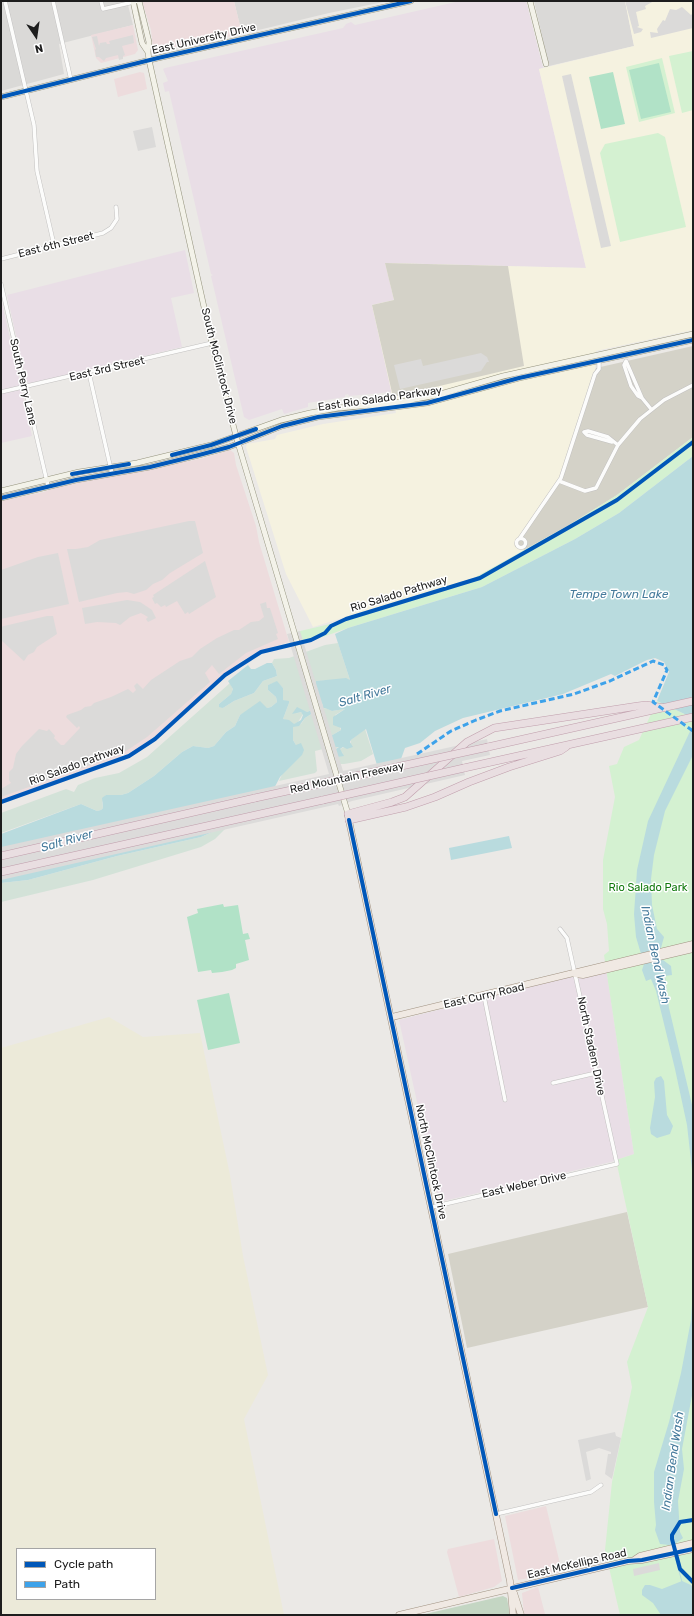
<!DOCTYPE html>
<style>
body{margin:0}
#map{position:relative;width:694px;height:1616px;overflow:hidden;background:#ebe9e6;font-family:Rubik,sans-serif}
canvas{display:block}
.frame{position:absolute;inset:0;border:2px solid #1d1d1d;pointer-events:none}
.legend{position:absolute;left:16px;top:1548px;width:140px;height:52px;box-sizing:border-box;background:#fff;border:1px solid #a5a5a5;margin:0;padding:5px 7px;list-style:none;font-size:12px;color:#1d1d1d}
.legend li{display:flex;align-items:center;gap:8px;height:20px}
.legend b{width:20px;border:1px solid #a5a5a5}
.north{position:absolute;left:16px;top:16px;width:40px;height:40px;-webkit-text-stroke:3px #fff;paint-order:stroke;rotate:167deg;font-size:11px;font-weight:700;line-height:16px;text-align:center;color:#1d1d1d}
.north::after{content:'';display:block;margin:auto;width:14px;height:18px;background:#1d1d1d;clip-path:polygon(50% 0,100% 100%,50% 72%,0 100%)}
</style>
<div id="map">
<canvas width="694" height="1616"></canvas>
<div class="frame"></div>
<ul class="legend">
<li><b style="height:5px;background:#0057b8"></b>Cycle path</li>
<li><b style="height:5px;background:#3da2ea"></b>Path</li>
</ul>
<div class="north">N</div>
</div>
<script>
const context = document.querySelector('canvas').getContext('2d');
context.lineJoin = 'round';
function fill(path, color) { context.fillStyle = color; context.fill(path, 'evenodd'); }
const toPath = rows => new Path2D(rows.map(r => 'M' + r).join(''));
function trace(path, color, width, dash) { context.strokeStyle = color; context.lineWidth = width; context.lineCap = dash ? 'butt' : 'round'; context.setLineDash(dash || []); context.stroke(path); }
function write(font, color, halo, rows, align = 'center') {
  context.font = font + ' Rubik,sans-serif'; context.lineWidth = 3; context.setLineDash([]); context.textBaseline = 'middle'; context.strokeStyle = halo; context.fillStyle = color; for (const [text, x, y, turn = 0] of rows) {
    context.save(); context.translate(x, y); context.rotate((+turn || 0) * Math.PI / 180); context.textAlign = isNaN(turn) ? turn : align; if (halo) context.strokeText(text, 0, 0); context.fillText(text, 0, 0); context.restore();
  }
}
fill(toPath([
 [1,1,127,1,133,25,59,44,64,74,1,91],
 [234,1,388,1,329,13,242,34],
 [534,1,625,1,634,46,549,66]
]), '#dad9d7');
fill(toPath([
 [142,1,234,1,242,34,156,51,153,48,151,30],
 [133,25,138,50,135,54,101,63,96,58,91,35],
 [140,72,144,73,147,89,118,97,114,79],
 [230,450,234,453,236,465,256,526,259,542,289,642,260,651,240,662,158,734,133,752,1,800,1,501,44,492,56,487,78,483,84,480,200,459],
 [546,1506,562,1572,518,1580,505,1516],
 [494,1539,502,1581,494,1587,459,1597,447,1552,448,1549],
 [538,1587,545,1614,524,1615,522,1593]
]), '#eddcdd');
fill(toPath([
 [460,1,526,1,543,68,539,69,586,268,386,263,394,300,372,305,392,392,349,396,348,394,345,395,345,397,308,403,308,407,284,414,282,409,249,420,244,417,211,276,213,275,211,274,169,91,165,92,163,83,168,81,163,69,165,68,343,28,346,24,351,22,355,25],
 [185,250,194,293,171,298,182,347,30,384,26,381,7,295],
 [1,298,32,436,1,443],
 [606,967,634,1154,611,1162,439,1202,399,1020]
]), '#e9dee6');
fill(toPath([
 [625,1,693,1,693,330,596,351,595,374,561,478,516,542,517,545,522,547,524,550,474,578,313,627,286,574,246,447,247,444,275,439,277,435,323,424,396,413,372,305,394,300,385,263,586,268,539,69,634,46]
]), '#f5f2e0');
fill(toPath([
 [385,263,508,266,524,366,393,397,372,305,394,300],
 [693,346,693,437,617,495,569,525,524,550,522,547,518,546,517,541,559,481,596,368],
 [627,1212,648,1307,467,1348,448,1254]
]), '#d4d2c8');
fill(toPath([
 [109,1017,143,1037,200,1033,230,1175,243,1256,268,1375,244,1419,284,1615,1,1615,1,1048],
 [17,1549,155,1549,155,1599,17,1599]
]), '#ecead9');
fill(toPath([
 [338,643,350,680,316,681,315,689,323,705,307,712,303,711,295,714,301,712,303,714,298,722,293,725,283,719,289,703,283,700,283,688,277,682,268,685,268,690,276,697,277,702,271,707,240,715,235,726,226,732,214,746,208,748,193,746,182,752,154,776,128,793,121,795,106,795,102,802,103,808,101,810,97,811,81,804,1,833,1,813,66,789,74,792,78,785,95,778,119,773,147,757,230,683,233,689,231,694,219,704,223,708,234,701,254,693,263,681,277,676,276,670,272,663,274,659,289,658,325,645],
 [326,708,332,711,345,709,335,715,341,730,329,737,339,747,336,748,337,757,343,753,340,752,340,749,351,744,351,740,365,729,373,754,361,761,344,764,337,764,327,748,315,751,317,771,315,773,279,781,296,745,293,740,293,726,301,724,305,718,319,709],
 [230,824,215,839,201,847,93,880,1,902,1,883,28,880,117,856,201,837]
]), '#d3e2d8');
fill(toPath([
 [503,1596,507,1598,510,1615,421,1615]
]), '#c4d6c3');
fill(toPath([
 [693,51,693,110,682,113,669,56],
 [662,58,675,113,639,122,626,67],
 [658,133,665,137,686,227,620,242,600,153,605,144],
 [693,437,693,456,619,513,575,539,482,587,348,628,300,645,296,632,330,624,474,578,569,525,617,495],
 [657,701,693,718,693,1615,620,1615,605,1550,612,1482,632,1387,627,1362,648,1307,616,1160,634,1154,604,955,609,951,607,924,603,909,603,860,615,797,609,766,617,764,624,747,639,740]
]), '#d4f1d1');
fill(toPath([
 [659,63,671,112,641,119,629,70],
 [613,72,625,124,601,129,589,77],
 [223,904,224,907,238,905,243,934,248,933,250,939,245,940,249,960,236,964,236,968,232,970,222,972,212,973,211,970,198,972,187,917,198,913,197,909],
 [229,993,240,1043,208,1050,197,1000]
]), '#b1e2c7');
fill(toPath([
 [625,1,654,1,645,6,646,9,636,12,639,26,637,27,643,29,641,32,634,34],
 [682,7,691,15,693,13,693,28,651,38,650,32,658,33,657,29,663,20,665,21,670,9,676,10],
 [133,35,134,43,122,46,125,55,123,56,123,59,119,60,118,55,106,58,104,61,99,57,96,57,95,50,96,49,92,37,97,36,99,46,100,43,106,42,107,44,110,44,109,41],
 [571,74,611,246,601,248,562,76],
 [152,127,156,147,138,151,133,131],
 [481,353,487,357,489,362,487,362,481,371,400,389,394,365,421,359,423,366],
 [189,521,195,521,203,553,170,573,162,580,153,584,146,590,134,594,127,592,117,593,79,602,67,549,76,549,88,547,100,540],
 [58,553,69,604,1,619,1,570,38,557],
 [205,561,216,597,189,614,188,612,185,614,177,601,166,607,165,605,161,607,157,603,155,604,152,598,154,597,153,595],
 [127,600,140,602,152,610,156,618,148,622,146,619,148,617,141,613,130,617,120,625,116,623,97,622,85,624,82,608],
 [266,602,267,608,270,608,278,633,276,634,278,639,246,653,219,674,212,665,205,673,210,682,147,737,126,751,113,757,1,797,1,789,11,783,9,780,9,772,13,768,16,754,22,746,39,729,47,731,49,729,55,736,54,738,61,745,64,745,80,728,79,726,77,728,66,717,67,715,81,710,85,707,91,706,94,703,111,697,128,689,133,693,136,690,134,686,137,683,143,689,151,680,180,661,192,657,200,649,217,638,234,630,239,630,251,622,259,621,264,617,260,604],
 [47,616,53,616,57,634,37,647,34,652,28,655,24,661,1,640,1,627,4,626],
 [615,1432,616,1436,621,1438,612,1479,605,1474,608,1454,611,1454,611,1452,599,1448,586,1452,591,1479,586,1481,578,1440],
 [659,1563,660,1570,634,1576,633,1569]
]), '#dbdad9');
fill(toPath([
 [693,456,693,718,657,701,669,672,664,662,655,658,647,660,615,676,611,674,563,694,463,718,435,731,420,743,405,748,401,759,377,765,366,729,351,740,350,742,353,747,347,749,343,747,340,749,344,756,337,757,334,750,339,747,331,747,329,737,341,730,341,728,333,725,333,717,345,709,332,711,325,708,319,709,305,718,299,726,293,727,293,740,296,745,301,743,304,750,302,755,280,777,268,800,230,824,201,837,117,856,28,880,1,883,1,834,81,804,97,811,101,810,103,808,102,798,106,795,121,795,128,793,154,776,182,752,193,746,208,748,214,746,226,732,235,726,240,715,260,701,267,708,271,707,277,702,276,697,268,690,268,685,277,681,283,688,283,700,289,701,289,703,283,719,289,720,294,724,301,720,303,715,301,712,292,714,297,707,307,712,323,705,317,698,315,689,316,681,346,678,350,680,335,634,348,628,482,587,575,539,619,513],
 [267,663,272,663,276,670,277,676,263,681,254,693,234,701,223,708,219,707,219,704,231,694,233,689,228,681,248,665,251,669,255,669],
 [693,725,693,755,665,811,654,855,651,879,652,905,657,929,664,937,661,948,663,960,671,966,672,975,665,976,669,1008,693,1109,693,1179,687,1125,675,1069,656,991,651,979,646,981,642,970,644,964,636,937,634,914,637,870,648,821],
 [509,836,512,848,451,860,449,848],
 [661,1076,664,1081,667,1115,673,1126,670,1134,657,1138,651,1134,650,1128,655,1097,654,1082,656,1078],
 [693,1286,693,1390,682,1449,684,1469,678,1501,680,1532,683,1538,675,1544,669,1545,660,1544,655,1530,656,1525,654,1502,654,1472,669,1422,681,1373,691,1320],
 [682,1581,691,1585,693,1588,693,1615,661,1615,653,1603,642,1595,642,1590,645,1585,650,1585,662,1589]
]), '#b9dbde');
fill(toPath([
 [300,631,343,771,487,739,490,755,462,761,465,775,352,801,339,806,338,804,1,880,1,847,329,774,287,634]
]), '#dcdbda');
trace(toPath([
 [675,1556,682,1582]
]), '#b9dbde', 1);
const street = toPath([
 [5,1,34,125,37,171,54,245],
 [53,1,71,80],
 [101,1,103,9,138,1],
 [1,259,103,233,111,228,117,219,116,207],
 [1,284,48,486],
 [89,373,112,474],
 [1,392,212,343],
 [642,398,638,396,631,386,624,365,626,361,642,398,651,409],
 [612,442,587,435,584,432,588,431,608,437,618,445],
 [559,481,585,491,596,488,618,445,640,419,664,400,693,385],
 [520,538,561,478,595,374,599,369,599,360],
 '516.5 543a4.5 4.5 0 1 1 9 0a4.5 4.5 0 1 1-9 0Z',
 [484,996,505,1100],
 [553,1083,596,1073],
 [432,1207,617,1164,567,938,560,929],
 [496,1514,591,1492,601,1485]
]);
const secondary = toPath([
 [133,1,142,43,148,52],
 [139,1,149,42,148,52,149,60,212,343,236,436,348,814],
 [530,1,546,64],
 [1,97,158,58,411,1],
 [1,491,79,472,137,463,211,445,281,420,310,413,338,408,394,403,437,395,503,376,693,334],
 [1,498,76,480,150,467,199,455,229,447,282,426,318,417,427,403,519,378,693,340]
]);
const primary = toPath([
 [348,816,510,1581,513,1615],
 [575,974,583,975,693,949],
 [392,1017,693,944],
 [634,1560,640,1556,693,1543],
 [514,1593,521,1615],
 [399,1615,628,1561,642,1560,693,1549]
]);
const highway = toPath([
 [488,747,693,701],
 [464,768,693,717],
 [348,814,392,802,405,797,467,742,494,728,638,706,646,705,665,708],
 [349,820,406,807,435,797,469,782,509,767,560,751,566,747],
 [1,856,255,798],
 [1,872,323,800]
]);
trace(street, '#c2c1c0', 4.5);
trace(secondary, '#95947e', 6);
trace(primary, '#a19383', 7);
trace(highway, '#c09eac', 8);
trace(street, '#fcfcfb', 3.5);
trace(secondary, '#f3f2e9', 5);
trace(primary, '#f0e9e3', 6);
trace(highway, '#e9dee1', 7);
const highwayBridge = toPath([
 [255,798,488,747],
 [323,800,464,768]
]);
trace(highwayBridge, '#c09eac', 8, []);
trace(highwayBridge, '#e9dee1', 7);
trace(toPath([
 [417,754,451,731,476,720,500,711,574,694,610,681,653,661,664,665,667,670,653,702,693,731]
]), '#3da2ea', 3, [6, 3]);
trace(toPath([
 [1,97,158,58,411,1],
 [172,455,211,445,256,429],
 [72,474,129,464],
 [1,498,76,480,150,467,199,455,229,447,282,426,318,417,427,403,519,378,693,340],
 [1,802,129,756,155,739,225,675,261,652,311,640,325,633,331,626,346,619,480,578,617,500,693,442],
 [349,820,496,1514],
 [693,1520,680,1522,672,1535,672,1539,680,1569,693,1582],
 [512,1588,628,1561,642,1560,693,1549]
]), '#0057b8', 4);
write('11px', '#1d1d1d', '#fff', [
 ["East University Drive",204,39,-13],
 ["East 6th Street",56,245,-14],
 ["South McClintock Drive",219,366,76],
 ["East 3rd Street",107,369,-13],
 ["South Perry Lane",23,382,77],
 ["East Rio Salado Parkway",380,399,-8],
 ["Rio Salado Pathway",399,594,-17],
 ["Rio Salado Pathway",77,765,-20],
 ["Red Mountain Freeway",347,778,-12],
 ["East Curry Road",484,996,-13],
 ["North Stadem Drive",591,1046,78],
 ["North McClintock Drive",431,1162,78],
 ["East Weber Drive",524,1185,-13],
 ["East McKellips Road",577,1564,-13]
]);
write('11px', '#11790d', '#fff', [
 ["Rio Salado Park",648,888]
]);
write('italic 12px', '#467b9c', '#fff', [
 ["Tempe Town Lake",619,595],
 ["Salt River",365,696,-16],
 ["Salt River",67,841,-16],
 ["Indian Bend Wash",655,955,78],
 ["Indian Bend Wash",673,1461,-82]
]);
</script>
